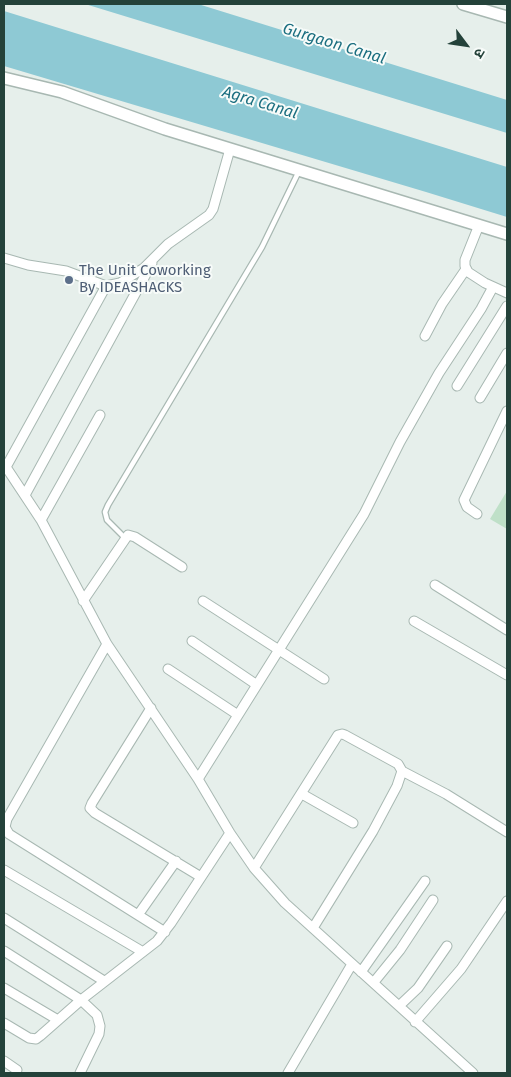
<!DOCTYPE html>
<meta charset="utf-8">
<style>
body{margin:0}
#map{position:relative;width:511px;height:1077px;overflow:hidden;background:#e6efeb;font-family:"Fira Sans","Noto Sans Devanagari",sans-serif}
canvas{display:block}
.frame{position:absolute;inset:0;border:5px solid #24423a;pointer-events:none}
.north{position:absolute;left:441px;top:20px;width:50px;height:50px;-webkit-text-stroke:4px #f7fbf9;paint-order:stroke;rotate:121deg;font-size:14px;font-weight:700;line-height:20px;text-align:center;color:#24423a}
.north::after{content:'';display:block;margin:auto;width:18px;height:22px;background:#24423a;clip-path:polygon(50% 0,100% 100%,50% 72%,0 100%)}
</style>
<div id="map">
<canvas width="511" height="1077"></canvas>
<div class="frame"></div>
<div class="north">उ</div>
</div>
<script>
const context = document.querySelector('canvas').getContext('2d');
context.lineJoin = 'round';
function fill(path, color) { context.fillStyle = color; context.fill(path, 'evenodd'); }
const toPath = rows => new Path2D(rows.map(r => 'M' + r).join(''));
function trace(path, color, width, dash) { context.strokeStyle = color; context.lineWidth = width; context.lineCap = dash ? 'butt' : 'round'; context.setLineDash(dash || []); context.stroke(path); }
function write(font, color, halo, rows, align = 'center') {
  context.font = font + ' "Fira Sans",sans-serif'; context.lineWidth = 4; context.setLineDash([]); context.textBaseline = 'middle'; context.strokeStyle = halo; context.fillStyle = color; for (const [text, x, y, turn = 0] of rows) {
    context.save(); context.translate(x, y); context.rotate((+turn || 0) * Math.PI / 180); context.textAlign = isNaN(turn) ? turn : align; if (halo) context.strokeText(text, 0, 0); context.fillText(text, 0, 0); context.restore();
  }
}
fill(toPath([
 [507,491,507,529,490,519]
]), '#bfe0c8');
fill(toPath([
 [85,4,198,4,507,100,507,133],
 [4,11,507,167,507,217,426,192,4,66]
]), '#8ec9d4');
const service = toPath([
 [125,538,107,520,105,512,108,505,262,247,299,171]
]);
const minor = toPath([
 [479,225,465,260,465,266,468,272,485,283,507,293],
 [4,258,28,265,66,271,106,286,120,283,144,268,168,244,209,215,213,209,230,149],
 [425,336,442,304,466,269],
 [457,386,507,306],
 [480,398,507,353],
 [4,464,41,520,107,644,198,779,230,833,254,868,285,903,473,1073],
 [6,467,106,286],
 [25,495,152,263],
 [477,514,467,507,464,500,507,411],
 [41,520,100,415],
 [435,585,507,630],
 [83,601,128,535,135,537,182,567],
 [203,601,324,679],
 [414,621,507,675],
 [192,641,257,685],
 [107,644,7,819,5,827,9,834,165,932],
 [168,669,238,715],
 [151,708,92,803,90,808,95,813,201,877],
 [402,771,446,794,507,832],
 [198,779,364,514,400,442,439,373,481,309,493,287],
 [302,794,353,823],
 [254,868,338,735,342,734,345,735,398,764,402,771,397,786,373,831,313,928],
 [4,870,143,952],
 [138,915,176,861],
 [4,918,104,981],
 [4,951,81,1000,97,1015,100,1026,99,1034,80,1073],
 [361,972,425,881],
 [374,982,400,950,433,900],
 [4,988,58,1020],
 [399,1006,418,988,447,946],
 [415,1022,461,969,507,901],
 [4,1023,29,1038,36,1039,40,1036,81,1000,157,941,171,923,230,833],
 [4,1061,17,1070],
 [288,1073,352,964]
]);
const tertiary = toPath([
 [463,4,507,17],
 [4,78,62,92,165,129,507,234]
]);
trace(service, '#a8b8b2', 7);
trace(minor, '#a8b8b2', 11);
trace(tertiary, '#a8b8b2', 14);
trace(service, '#fff', 4.5);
trace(minor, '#fff', 9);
trace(tertiary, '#fff', 11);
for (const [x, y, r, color] of [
 [69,280,5,"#5c6f8a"]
]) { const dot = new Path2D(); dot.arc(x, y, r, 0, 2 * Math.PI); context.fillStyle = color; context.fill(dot); trace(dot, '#f7fbf9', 2); }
write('15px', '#4e5e75', '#f7fbf9', [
 ["The Unit Coworking",79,271],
 ["By IDEASHACKS",79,288]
], 'left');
write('italic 16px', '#1c6f80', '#f7fbf9', [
 ["Gurgaon Canal",334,44,17],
 ["Agra Canal",260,103,17]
]);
</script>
